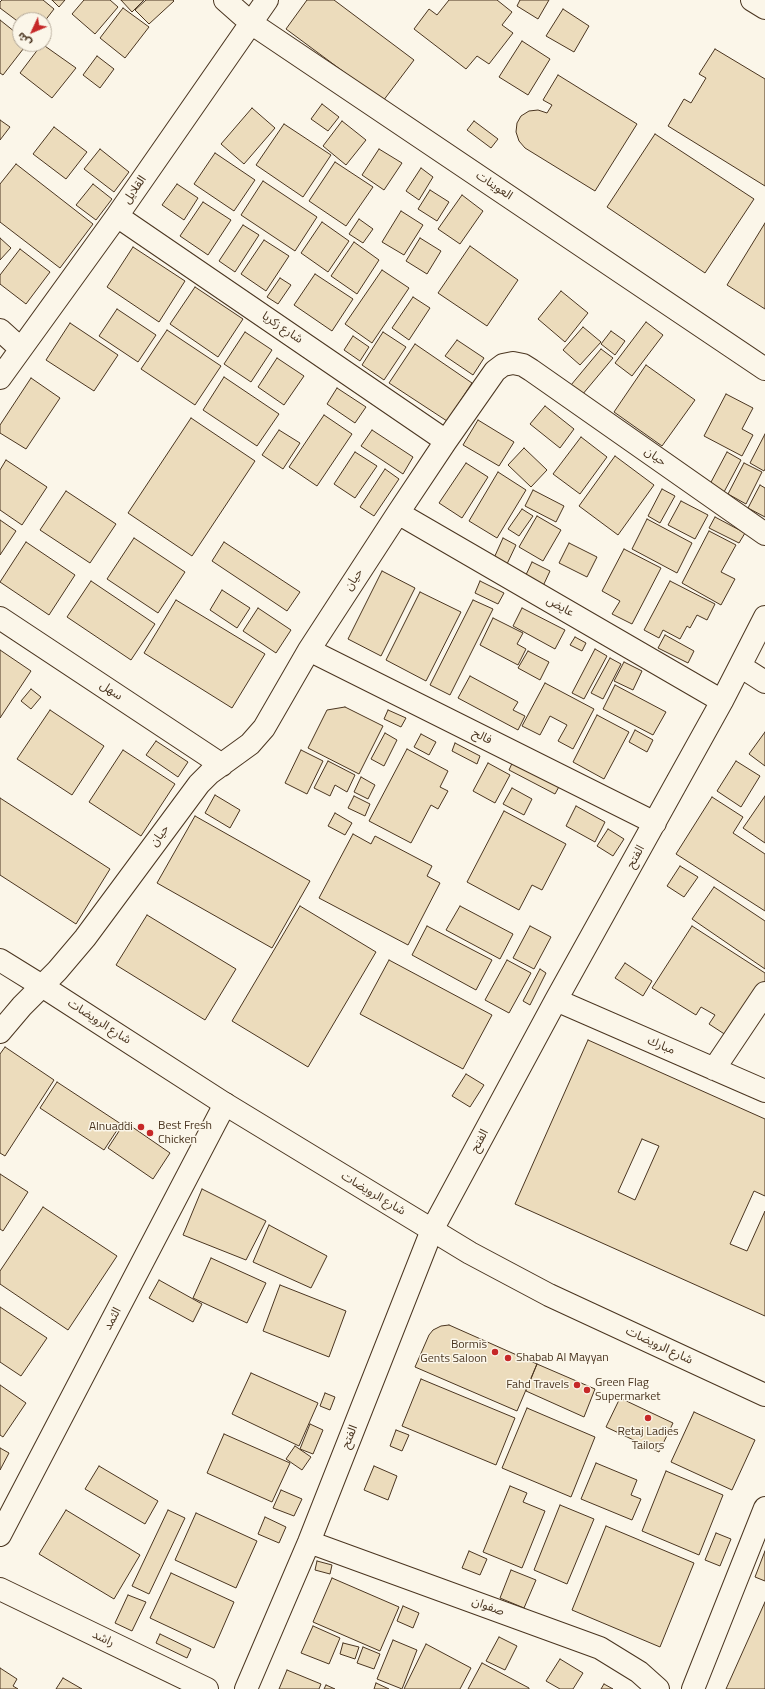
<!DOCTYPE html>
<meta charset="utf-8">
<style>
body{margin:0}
#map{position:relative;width:765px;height:1689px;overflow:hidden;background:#fbf6e9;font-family:"Titillium Web","Noto Sans Arabic",sans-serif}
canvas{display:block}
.north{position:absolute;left:12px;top:12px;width:40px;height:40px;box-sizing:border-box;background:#fbf6e9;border:1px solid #b4a999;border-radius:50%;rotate:226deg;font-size:11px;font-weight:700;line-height:16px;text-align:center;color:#4a3520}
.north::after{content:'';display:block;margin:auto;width:14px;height:18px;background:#c62828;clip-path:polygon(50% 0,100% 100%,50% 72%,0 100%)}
</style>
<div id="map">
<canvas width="765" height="1689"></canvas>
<div class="north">ش</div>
</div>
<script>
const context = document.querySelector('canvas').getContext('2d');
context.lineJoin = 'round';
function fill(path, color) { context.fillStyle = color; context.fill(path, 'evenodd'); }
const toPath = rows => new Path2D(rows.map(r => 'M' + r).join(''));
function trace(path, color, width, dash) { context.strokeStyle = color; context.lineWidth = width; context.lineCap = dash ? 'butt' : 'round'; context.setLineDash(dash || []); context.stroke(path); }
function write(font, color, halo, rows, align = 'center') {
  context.font = font + ' "Titillium Web","Noto Sans Arabic",sans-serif'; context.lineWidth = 3; context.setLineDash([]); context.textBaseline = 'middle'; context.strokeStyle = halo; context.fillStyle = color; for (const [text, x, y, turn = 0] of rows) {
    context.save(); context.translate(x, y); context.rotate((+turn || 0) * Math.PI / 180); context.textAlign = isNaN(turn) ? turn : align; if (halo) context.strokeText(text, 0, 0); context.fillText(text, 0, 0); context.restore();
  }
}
const building = toPath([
 [2,0,43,0,54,9,44,22,44,20,20,20,20,23,0,8,0,2,2,0],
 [52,0,65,0,59,7,52,0],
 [84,0,110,0,118,7,95,34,72,14,84,0],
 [121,0,144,0,132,12,121,0],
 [146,0,173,0,174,1,149,24,135,10,146,0],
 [307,0,334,0,414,60,383,101,286,29,307,0],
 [449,0,497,0,512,12,502,25,513,33,489,64,477,56,466,69,414,29,429,9,437,15,449,0],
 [520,0,549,0,538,19,517,6,520,0],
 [123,8,149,27,125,58,100,38,123,8],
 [563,9,589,26,574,52,546,36,563,9],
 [0,20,20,36,20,44,27,44,3,75,0,73,0,20],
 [522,41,550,59,528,95,499,77,522,41],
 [42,44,76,68,52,98,20,73,42,44],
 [715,49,765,79,765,186,668,126,684,99,691,103,706,78,699,74,715,49],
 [97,56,114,69,100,88,83,75,97,56],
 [558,75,637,124,595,191,525,148,519,141,516,132,517,123,521,116,529,111,538,110,547,113,552,105,543,100,558,75],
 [322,104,339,117,328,131,311,119,322,104],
 [252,108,275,128,244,164,221,144,252,108],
 [0,120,10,127,0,140,0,120],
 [342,121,366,140,346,165,323,146,342,121],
 [474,121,498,139,491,148,467,130,474,121],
 [284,124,331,155,303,197,256,165,284,124],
 [54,127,87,152,66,179,33,154,54,127],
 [655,134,754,199,705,273,607,207,655,134],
 [100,149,129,172,114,192,84,169,100,149],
 [379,149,402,163,384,190,362,175,379,149],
 [215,153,255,180,234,211,194,184,215,153],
 [335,162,373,187,346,226,309,201,335,162],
 [16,164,93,224,60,268,0,222,0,184,16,164],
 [421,168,433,177,419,200,406,191,421,168],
 [263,181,317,217,295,251,241,215,263,181],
 [93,184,112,199,96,220,76,205,93,184],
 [177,184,198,198,184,220,162,205,177,184],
 [430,190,449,202,437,221,418,209,430,190],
 [462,195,483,211,460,244,438,229,462,195],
 [203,202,231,220,208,255,180,236,203,202],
 [401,211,423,225,404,255,382,242,401,211],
 [359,219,373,229,363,243,349,234,359,219],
 [322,222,349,241,328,272,301,253,322,222],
 [765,223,765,309,727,285,765,223],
 [243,225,259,235,235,272,219,261,243,225],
 [0,238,11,248,0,260,0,238],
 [420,238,441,251,427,274,406,261,420,238],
 [264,240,289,256,266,291,241,274,264,240],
 [354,242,379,260,357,294,331,276,354,242],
 [470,246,518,280,487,326,438,293,470,246],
 [133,247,185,281,159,322,107,287,133,247],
 [20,249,50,272,26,304,0,284,0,275,20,249],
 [382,270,409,288,372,343,345,324,382,270],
 [315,274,353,299,332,331,294,305,315,274],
 [280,278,291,285,278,304,267,297,280,278],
 [195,287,243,319,218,357,170,324,195,287],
 [561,291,588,313,565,342,538,319,561,291],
 [413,297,430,308,409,340,392,328,413,297],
 [117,309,156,335,138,362,99,336,117,309],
 [646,322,663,335,632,376,615,363,646,322],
 [70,323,118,355,94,391,46,360,70,323],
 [583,327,601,342,580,365,563,350,583,327],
 [167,330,221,366,195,405,141,369,167,330],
 [611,331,625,341,615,355,601,344,611,331],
 [245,332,272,350,251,382,224,364,245,332],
 [383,332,406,347,384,380,362,365,383,332],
 [353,336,369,347,360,361,344,350,353,336],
 [457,340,484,358,473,375,445,356,457,340],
 [415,344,472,383,447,421,389,383,415,344],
 [601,349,613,358,582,395,571,385,601,349],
 [277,358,304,376,284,405,258,387,277,358],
 [646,365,695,400,662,446,614,412,646,365],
 [224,377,279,414,257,446,203,410,224,377],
 [31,378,60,398,26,449,0,433,0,425,31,378],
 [337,388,366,407,355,423,327,404,337,388],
 [726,394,753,408,742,429,753,435,742,456,704,436,726,394],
 [545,406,574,429,560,448,530,424,545,406],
 [324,415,352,434,317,486,289,467,324,415],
 [191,418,255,461,192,556,128,513,191,418],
 [478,420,514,442,499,466,463,445,478,420],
 [279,430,300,443,283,469,262,455,279,430],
 [372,430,413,457,403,474,361,446,372,430],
 [765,434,765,469,764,471,750,463,765,434],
 [581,437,607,457,580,494,553,474,581,437],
 [524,448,547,470,531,487,508,465,524,448],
 [355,452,377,466,355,498,334,484,355,452],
 [727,452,741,460,724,492,710,484,727,452],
 [615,456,654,485,618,535,579,506,615,456],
 [6,460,47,487,22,525,0,510,0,470,6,460],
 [466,463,488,477,462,518,439,503,466,463],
 [744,463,762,472,746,504,728,494,744,463],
 [385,469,399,479,374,516,360,507,385,469],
 [498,472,526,490,497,538,469,521,498,472],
 [760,485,765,488,765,517,748,508,760,485],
 [662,489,675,496,660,523,648,516,662,489],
 [533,490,564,506,556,522,525,506,533,490],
 [66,491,116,524,90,563,40,530,66,491],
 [681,501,708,515,695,539,668,525,681,501],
 [522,509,533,516,519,536,508,529,522,509],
 [537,516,561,530,543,561,519,547,537,516],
 [715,517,745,533,739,543,709,528,715,517],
 [647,519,692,543,677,573,632,549,647,519],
 [0,520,16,531,0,555,0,520],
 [709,531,736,545,721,572,735,579,721,605,682,583,709,531],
 [134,538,185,572,158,613,107,579,134,538],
 [503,538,516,545,507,564,494,558,503,538],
 [26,542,75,575,49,615,0,582,26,542],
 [224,542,300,592,287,611,212,561,224,542],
 [569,543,597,557,587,577,559,563,569,543],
 [624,549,661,568,632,624,612,614,620,601,602,591,624,549],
 [532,562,550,571,543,586,525,577,532,562],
 [382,571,415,588,381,656,348,639,382,571],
 [91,581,155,624,131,660,67,617,91,581],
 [480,581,504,593,498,604,475,593,480,581],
 [670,581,715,604,707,620,697,615,690,628,687,626,680,639,663,630,659,638,644,630,670,581],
 [222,590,250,608,237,628,210,610,222,590],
 [420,592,461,612,426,681,386,660,420,592],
 [176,600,265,654,232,708,144,653,176,600],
 [473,600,493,609,450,695,430,685,473,600],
 [258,608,291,630,276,653,243,631,258,608],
 [522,608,565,630,555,649,513,626,522,608],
 [493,618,523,633,517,644,526,649,518,665,480,645,493,618],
 [665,635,694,651,688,663,658,648,665,635],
 [575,637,586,643,582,651,570,645,575,637],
 [595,649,607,656,584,699,572,693,595,649],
 [0,650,31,671,0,718,0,650],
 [528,651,549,662,540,680,518,668,528,651],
 [610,658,621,664,603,699,591,693,610,658],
 [624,662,642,671,633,690,614,681,624,662],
 [470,676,518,702,513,710,525,716,518,730,458,698,470,676],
 [545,683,594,709,573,749,558,741,567,725,550,716,540,735,522,726,545,683],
 [615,685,666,712,653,735,603,709,615,685],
 [31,689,41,697,31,709,21,701,31,689],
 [345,707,383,726,359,774,308,748,327,710,345,707],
 [50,710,104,746,72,795,17,759,50,710],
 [388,710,406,718,401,727,384,719,388,710],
 [597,715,629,732,604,779,573,762,597,715],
 [635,730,653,740,647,752,629,742,635,730],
 [765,732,765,766,749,754,765,732],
 [385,733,397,740,384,766,371,759,385,733],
 [421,734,436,742,429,755,414,747,421,734],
 [156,741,188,762,178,777,146,755,156,741],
 [455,743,480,756,477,764,452,751,455,743],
 [407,749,448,771,440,787,448,791,438,809,431,805,411,843,369,821,407,749],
 [123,750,175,784,141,836,89,802,123,750],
 [301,750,323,761,307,794,285,783,301,750],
 [514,759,561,783,555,794,509,770,514,759],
 [328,761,355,775,347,792,335,785,330,796,314,788,328,761],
 [736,761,760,776,741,807,717,791,736,761],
 [488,763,510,775,495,803,473,791,488,763],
 [361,777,375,785,368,799,354,792,361,777],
 [512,788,532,799,524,815,503,804,512,788],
 [215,795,240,810,230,828,205,813,215,795],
 [354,796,370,804,365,816,348,808,354,796],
 [765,796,765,843,743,828,765,796],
 [712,797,743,817,733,833,765,854,765,911,676,854,712,797],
 [0,798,110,869,76,924,0,875,0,798],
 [576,806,605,822,595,842,566,826,576,806],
 [504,811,566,844,542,890,532,885,519,910,467,882,504,811],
 [335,813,352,823,345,835,328,826,335,813],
 [195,816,310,881,272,948,157,883,195,816],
 [608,829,624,839,613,856,597,846,608,829],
 [353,834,371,844,375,836,432,866,427,876,440,883,408,945,319,898,353,834],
 [680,866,698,877,684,897,667,886,680,866],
 [714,887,765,921,765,969,692,919,714,887],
 [300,906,376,952,308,1067,232,1021,300,906],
 [460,906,513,934,500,959,446,930,460,906],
 [147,915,236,969,205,1020,116,965,147,915],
 [427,926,492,960,476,990,412,955,427,926],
 [530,926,551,937,534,969,513,958,530,926],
 [692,926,765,973,765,981,729,1037,709,1024,715,1015,701,1007,696,1015,652,988,692,926],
 [389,960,492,1015,463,1069,360,1014,389,960],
 [507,960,531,973,509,1013,485,1000,507,960],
 [625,963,652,981,643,996,615,978,625,963],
 [540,969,546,973,530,1005,523,1001,540,969],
 [588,1040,765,1119,765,1196,754,1191,730,1244,747,1251,765,1211,765,1316,515,1204,588,1040],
 [642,1139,659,1146,635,1200,618,1192,642,1139],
 [5,1047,54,1080,5,1156,0,1153,0,1054,5,1047],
 [466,1074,484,1085,470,1107,452,1096,466,1074],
 [57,1082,121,1124,104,1150,40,1108,57,1082],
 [125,1122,170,1153,153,1179,108,1148,125,1122],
 [0,1174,28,1192,3,1231,0,1229,0,1174],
 [202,1189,266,1221,246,1260,183,1235,202,1189],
 [43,1207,117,1256,68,1330,0,1284,0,1271,43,1207],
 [269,1225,327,1256,311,1288,253,1262,269,1225],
 [211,1258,266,1283,247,1323,193,1298,211,1258],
 [159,1280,202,1304,193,1322,149,1298,159,1280],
 [280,1285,346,1311,329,1357,263,1331,280,1285],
 [0,1307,47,1338,21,1376,0,1362,0,1307],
 [449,1325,537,1364,517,1411,415,1367,429,1335,433,1330,441,1326,449,1325],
 [537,1364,595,1389,584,1417,526,1391,537,1364],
 [251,1373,318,1403,299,1446,232,1414,251,1373],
 [421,1379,515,1418,496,1465,402,1426,421,1379],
 [0,1385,26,1403,3,1437,0,1435,0,1385],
 [325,1393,335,1397,330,1410,320,1406,325,1393],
 [620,1398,673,1423,659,1452,606,1427,620,1398],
 [527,1408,595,1437,571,1497,502,1468,527,1408],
 [694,1412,755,1440,732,1490,671,1462,694,1412],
 [310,1424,323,1430,313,1454,300,1449,310,1424],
 [396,1430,409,1435,402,1451,390,1446,396,1430],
 [224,1434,290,1463,272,1502,207,1473,224,1434],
 [295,1446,311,1457,302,1470,286,1459,295,1446],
 [0,1448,9,1453,0,1470,0,1448],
 [596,1463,637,1480,631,1495,641,1499,632,1520,581,1499,596,1463],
 [99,1466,158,1501,145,1524,85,1489,99,1466],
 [374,1466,397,1476,388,1500,364,1490,374,1466],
 [666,1471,723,1495,699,1555,642,1531,666,1471],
 [510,1486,527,1493,523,1502,545,1511,522,1568,483,1552,510,1486],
 [281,1490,302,1499,294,1516,273,1508,281,1490],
 [560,1505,594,1519,567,1584,534,1570,560,1505],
 [66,1510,140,1555,114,1599,39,1554,66,1510],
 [168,1510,185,1518,149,1594,132,1586,168,1510],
 [196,1513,257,1541,236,1588,175,1560,196,1513],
 [265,1517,286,1527,279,1543,258,1534,265,1517],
 [606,1526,694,1563,660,1647,572,1610,606,1526],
 [716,1533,731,1539,720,1566,705,1560,716,1533],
 [469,1551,487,1559,480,1575,462,1568,469,1551],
 [765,1551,765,1581,755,1577,765,1551],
 [317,1561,332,1565,330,1574,315,1570,317,1561],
 [511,1570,536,1580,524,1608,500,1598,511,1570],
 [171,1573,234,1602,214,1648,150,1618,171,1573],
 [332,1578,399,1607,380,1651,313,1622,332,1578],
 [128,1595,146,1602,132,1631,115,1623,128,1595],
 [765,1602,765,1689,726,1689,765,1602],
 [403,1606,419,1613,413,1628,397,1621,403,1606],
 [313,1626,340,1638,329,1664,301,1653,313,1626],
 [160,1634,191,1649,187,1658,156,1643,160,1634],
 [499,1637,517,1646,505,1670,486,1661,499,1637],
 [393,1640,417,1650,402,1689,377,1679,393,1640],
 [343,1643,359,1647,355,1659,340,1654,343,1643],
 [426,1644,471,1668,460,1689,404,1689,426,1644],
 [363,1647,380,1654,374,1669,357,1663,363,1647],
 [560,1659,583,1673,573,1689,560,1689,546,1681,560,1659],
 [482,1663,529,1688,529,1689,468,1689,482,1663],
 [0,1668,17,1679,13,1686,18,1689,0,1689,0,1668],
 [287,1670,321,1684,319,1689,279,1689,287,1670],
 [63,1678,82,1689,56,1689,63,1678],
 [376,1683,389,1689,374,1689,376,1683],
 [604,1684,613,1689,601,1689,604,1684],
 [326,1685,335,1689,324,1689,326,1685]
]);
fill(building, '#ecdcbc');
trace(building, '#4a3520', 1);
const street = toPath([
 [225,0,251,23,765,369],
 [752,0,765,8],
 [117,216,446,441],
 [0,330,21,349],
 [0,378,117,216,267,0],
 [398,513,722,701],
 [0,618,222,765],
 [309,650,655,823],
 [740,666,765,682],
 [556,1000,765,1091],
 [0,1032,22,1006,57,971,85,938,199,784,210,773,250,744,264,728,309,650,398,513,446,441,495,371,503,365,513,363,523,365,531,370,765,534],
 [714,1069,765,993],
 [0,1535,225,1104],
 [309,1542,600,1648,639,1672,658,1689],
 [0,1589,207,1689],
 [246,1689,309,1542,432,1230,556,1000,722,701,765,617],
 [693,1689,765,1508]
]);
const secondary = toPath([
 [0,960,42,986,225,1104,470,1253,549,1295,765,1395]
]);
trace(street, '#4a3520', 24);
trace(secondary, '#4a3520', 24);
trace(street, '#fbf6e9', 22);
trace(secondary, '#fbf6e9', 22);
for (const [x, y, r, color] of [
 [141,1127,4,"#c62828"],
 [150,1133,4,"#c62828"],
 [495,1352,4,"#c62828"],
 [508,1358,4,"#c62828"],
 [577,1385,4,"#c62828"],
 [587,1390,4,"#c62828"],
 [648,1418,4,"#c62828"]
]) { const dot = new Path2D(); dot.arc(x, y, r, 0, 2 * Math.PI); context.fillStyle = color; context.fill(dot); trace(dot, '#fbf6e9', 1.5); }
write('12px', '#4a3520', '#fbf6e9', [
 ["العوينات",494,186,34],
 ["القلايل",135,190,-55],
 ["شارع زكريا",282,328,34],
 ["حيان",655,457,35],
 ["حيان",354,580,-57],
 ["عايض",560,607,30],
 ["سهل",111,691,34],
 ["فالح",482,737,27],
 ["حيان",160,836,-54],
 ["الفتح",636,857,-61],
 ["شارع الرويضات",99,1022,33],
 ["مبارك",661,1046,23],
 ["الفتح",480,1141,-62],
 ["شارع الرويضات",373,1194,31],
 ["الثمد",113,1319,-62],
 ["شارع الرويضات",659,1346,25],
 ["الفتح",350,1437,-68],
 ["صفوان",488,1607,20],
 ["راشد",103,1639,26]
]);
write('12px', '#4a3520', '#fbf6e9', [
 ["Best Fresh",158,1126],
 ["Chicken",158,1140],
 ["Alnuaddi",133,1127,"right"],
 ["Bormis",487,1345,"right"],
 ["Gents Saloon",487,1359,"right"],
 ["Shabab Al Mayyan",516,1358],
 ["Green Flag",595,1383],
 ["Supermarket",595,1397],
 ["Fahd Travels",569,1385,"right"],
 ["Retaj Ladies",648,1432,"center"],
 ["Tailors",648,1446,"center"]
], 'left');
</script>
